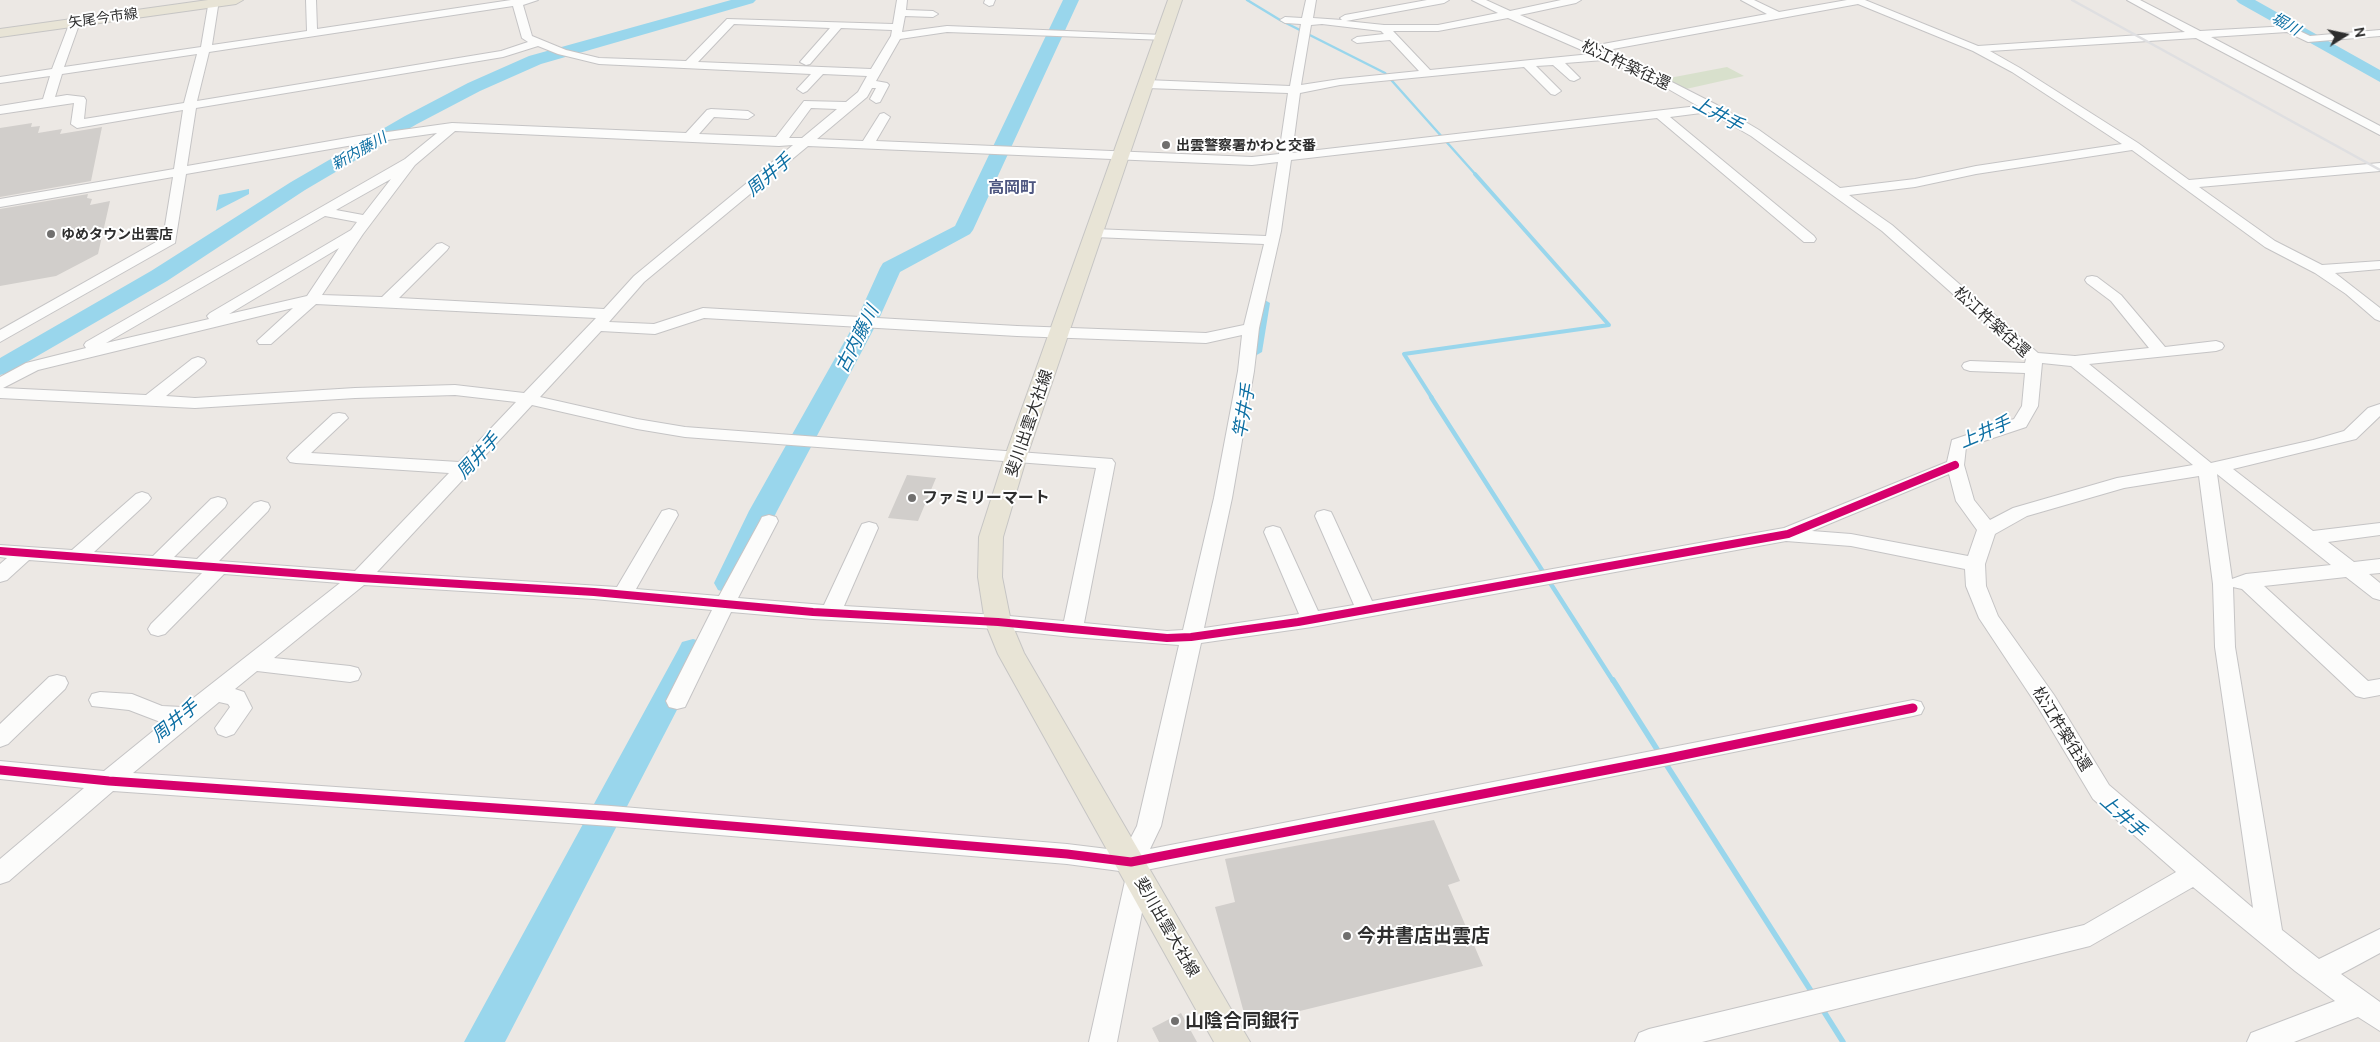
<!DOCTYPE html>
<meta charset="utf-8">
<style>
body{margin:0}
#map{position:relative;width:2380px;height:1042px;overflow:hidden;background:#ece8e4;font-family:Ubuntu,sans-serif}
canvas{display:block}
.north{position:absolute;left:2320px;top:10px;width:50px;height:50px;-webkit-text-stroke:4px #fff;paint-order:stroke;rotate:80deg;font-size:14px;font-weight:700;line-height:20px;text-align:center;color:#2e2e2e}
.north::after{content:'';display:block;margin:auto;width:18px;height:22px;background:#2e2e2e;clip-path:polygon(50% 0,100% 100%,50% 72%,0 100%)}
</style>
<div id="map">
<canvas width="2380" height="1042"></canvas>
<div class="north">N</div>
</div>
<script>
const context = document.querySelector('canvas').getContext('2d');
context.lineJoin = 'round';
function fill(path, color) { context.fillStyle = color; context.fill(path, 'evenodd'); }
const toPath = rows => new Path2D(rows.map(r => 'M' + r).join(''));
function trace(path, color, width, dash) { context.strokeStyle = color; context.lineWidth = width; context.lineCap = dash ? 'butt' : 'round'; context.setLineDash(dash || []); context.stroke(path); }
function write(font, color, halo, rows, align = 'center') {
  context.font = font + ' Ubuntu,"Noto Sans JP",sans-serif'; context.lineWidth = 4; context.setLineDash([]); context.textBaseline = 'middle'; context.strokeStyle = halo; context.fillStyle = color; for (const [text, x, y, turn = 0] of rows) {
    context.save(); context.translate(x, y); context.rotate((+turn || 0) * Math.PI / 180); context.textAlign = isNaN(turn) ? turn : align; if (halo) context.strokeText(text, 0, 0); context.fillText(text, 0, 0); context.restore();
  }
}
fill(toPath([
 [1727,67,1744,76,1686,89,1664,79]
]), '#d8e0cc');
fill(toPath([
 [249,189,249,194,216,211,219,195]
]), '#99d6ec');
trace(toPath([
 [1247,0,1280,20,1385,73,1476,175]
]), '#99d6ec', 2.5);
trace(toPath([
 [1432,398,1404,354,1609,325,1475,174]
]), '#99d6ec', 4);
trace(toPath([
 [1431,397,1613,681]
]), '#99d6ec', 4.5);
trace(toPath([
 [1613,680,1660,754],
 [1664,761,1813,994],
 [1821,1007,1843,1042]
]), '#99d6ec', 5.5);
fill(toPath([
 [1263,299,1270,303,1262,352,1255,356,1248,352,1256,303,1263,299]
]), '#99d6ec');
fill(toPath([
 [731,0,756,0,753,3,541,64,480,91,417,124,305,190,167,281,8,373,0,375,0,358,151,271,291,182,405,116,468,83,529,56,731,0],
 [1063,0,1079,0,973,230,970,234,900,272,878,321,777,511,742,583,738,590,728,593,718,590,714,583,749,511,856,321,880,268,883,263,955,226,1063,0],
 [2236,0,2255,0,2380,70,2380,82,2239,3,2236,0],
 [693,639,704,642,708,650,505,1042,464,1042,678,650,682,642,693,639]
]), '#99d6ec');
fill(toPath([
 [32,123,31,127,40,126,38,133,62,129,60,134,102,127,91,181,0,197,0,128],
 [88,194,87,198,92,199,90,205,110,201,98,254,56,276,0,286,0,209],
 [907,475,936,478,918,521,888,518],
 [1434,820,1460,881,1448,885,1483,966,1247,1024,1215,907,1235,902,1225,859],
 [1181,1013,1197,1042,1159,1042,1152,1028]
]), '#d1cecb');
const minor = toPath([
 [209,0,219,0,212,45,307,31,306,0,316,0,317,29,511,0,538,0,523,5,532,36,566,50,599,58,686,61,727,19,893,24,897,0,907,0,906,10,933,11,938,14,933,17,905,16,902,32,947,26,1163,35,1167,36,1167,40,947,32,900,39,876,81,887,83,889,85,880,102,876,103,870,99,876,88,872,88,867,97,817,139,863,141,880,114,884,113,890,117,876,141,1252,157,1279,154,1288,93,1146,88,1140,84,1146,80,1290,86,1301,24,1285,23,1280,20,1285,17,1302,18,1306,0,1316,0,1313,18,1342,20,1340,18,1345,15,1427,0,1449,0,1444,3,1346,21,1384,25,1438,25,1498,13,1472,0,1486,0,1510,11,1561,0,1581,0,1576,3,1520,15,1592,46,1767,14,1741,0,1754,0,1779,12,1847,0,1865,0,1978,46,2185,32,2127,0,2140,0,2200,31,2289,26,2310,36,2380,30,2380,36,2308,42,2287,32,2211,37,2380,126,2380,135,2196,38,1990,51,2020,68,2138,143,2189,180,2380,163,2380,171,2199,187,2275,241,2322,265,2380,261,2380,269,2335,273,2380,308,2380,321,2375,319,2346,294,2315,273,2265,247,2132,150,1976,174,1915,187,1849,195,1892,225,2038,353,2075,356,2149,348,2111,301,2087,283,2085,280,2087,277,2092,276,2097,277,2121,295,2165,347,2216,341,2222,343,2224,346,2222,349,2216,351,2089,364,2211,463,2313,440,2344,431,2368,408,2380,404,2380,416,2356,439,2233,469,2313,531,2380,523,2380,535,2328,542,2354,562,2380,559,2380,573,2369,574,2380,583,2380,600,2373,598,2346,577,2264,586,2368,681,2380,679,2380,695,2364,698,2356,696,2242,589,2233,587,2235,647,2282,930,2319,959,2380,929,2380,953,2341,974,2380,1002,2380,1031,2358,1017,2294,1042,2247,1042,2251,1033,2335,1001,2295,971,2193,887,2090,946,1702,1042,1635,1042,1639,1033,1649,1029,2084,925,2176,872,2093,799,2038,707,1979,618,1966,586,1965,569,1851,546,1786,541,1312,627,1201,643,1161,826,1150,849,1913,700,1921,702,1924,708,1921,714,1913,716,1146,870,1149,876,1117,1042,1089,1042,1127,872,1067,864,611,826,113,791,9,881,0,884,0,859,84,788,0,779,0,761,104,771,163,723,129,710,92,706,89,700,92,694,100,692,132,694,162,706,182,707,340,583,224,574,165,634,158,636,151,634,148,629,151,624,202,573,29,560,7,580,0,582,0,564,7,558,0,557,0,545,72,550,136,494,142,492,148,494,151,498,148,502,94,552,153,556,211,499,218,497,225,499,227,503,225,507,174,557,197,559,254,503,261,501,268,503,270,507,268,511,219,561,355,571,449,473,296,463,290,462,287,458,290,454,333,414,339,413,345,414,348,418,311,453,459,462,516,402,455,395,355,398,195,408,0,398,0,377,26,363,86,348,84,345,86,342,405,159,437,133,359,144,186,174,175,243,0,342,0,330,163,238,173,177,0,207,0,199,174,169,183,110,77,128,71,124,74,103,0,114,0,106,43,99,50,76,0,83,0,77,52,69,70,22,75,19,80,22,64,67,201,47,209,0],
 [1858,4,1973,51,2012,72,2122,144,1976,166,1915,179,1840,188,1759,130,1717,105,1664,78,1602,51,1858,4],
 [513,6,522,38,528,42,501,51,197,101,209,52,513,6],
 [1508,18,1591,54,1430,70,1393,31,1438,31,1508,18],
 [734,24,830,28,800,62,806,65,810,64,841,28,892,30,891,36,871,69,698,62,734,24],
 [1322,24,1381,31,1384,34,1357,37,1352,40,1357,43,1390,40,1419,71,1340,79,1301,85,1311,25,1322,24],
 [538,46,558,54,599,64,811,74,797,89,803,93,807,91,823,74,867,76,858,92,846,102,804,101,776,137,699,134,714,117,748,119,754,115,748,111,711,109,707,110,686,133,452,123,359,136,187,166,196,108,503,57,538,46],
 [197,54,184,103,84,119,86,100,84,97,67,95,55,97,62,74,197,54],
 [1604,60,1656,82,1698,106,1292,153,1300,93,1340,85,1524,67,1551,94,1555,95,1561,91,1536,66,1553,65,1570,80,1574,81,1580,78,1565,63,1604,60],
 [811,108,837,109,802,138,789,138,811,108],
 [1709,112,1751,136,1882,231,2026,359,2025,363,1970,361,1964,363,1962,366,1964,369,1970,371,2025,373,2022,406,2014,419,1952,440,1947,462,1784,528,1372,601,1333,516,1331,512,1324,510,1317,512,1315,516,1354,605,1318,611,1282,532,1280,528,1273,526,1266,528,1264,532,1299,614,1204,628,1232,498,1254,371,1259,328,1281,231,1291,160,1657,118,1804,242,1814,242,1816,239,1814,236,1670,117,1709,112],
 [455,131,779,146,793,145,634,276,604,309,399,298,447,250,449,247,442,243,437,244,382,297,322,295,363,234,415,165,455,131],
 [808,146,1252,165,1278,162,1266,236,1094,229,1087,233,1094,237,1264,244,1244,325,1206,333,1017,326,703,308,654,324,609,322,644,282,808,146],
 [391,179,363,215,336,210,391,179],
 [325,216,357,222,351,230,210,313,207,316,209,319,106,343,325,216],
 [339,248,307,296,229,314,339,248],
 [316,304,596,318,524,393,455,385,355,388,195,398,166,396,204,365,206,362,204,359,198,357,192,359,146,395,3,388,38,370,293,308,257,341,259,344,271,344,316,304],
 [704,318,1017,336,1206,343,1242,335,1238,371,1214,498,1183,630,1167,631,1084,623,1115,463,1112,459,685,427,637,419,540,397,601,331,655,334,704,318],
 [2042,363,2071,366,2193,465,2117,478,2013,508,1990,520,1974,500,1964,465,1966,447,2026,427,2038,406,2042,363],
 [532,405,637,429,685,437,1096,468,1064,621,998,615,844,606,878,528,876,524,869,522,862,524,860,528,824,605,738,598,778,521,776,517,769,515,762,517,760,521,719,596,636,589,678,515,676,511,669,509,662,511,617,587,377,572,532,405],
 [1949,474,1956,501,1977,530,1968,556,1851,534,1812,531,1949,474],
 [2217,474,2331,565,2246,574,2232,579,2217,474],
 [2199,476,2213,584,2215,647,2253,908,2109,785,2054,695,1998,616,1986,586,1985,564,1995,534,2027,516,2124,488,2199,476],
 [364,585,594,599,712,610,666,701,669,707,677,709,685,707,731,612,813,619,998,629,1072,637,1179,645,1137,826,1124,851,1067,844,611,806,133,773,219,702,228,704,230,707,215,728,218,734,226,737,234,734,252,708,244,692,235,689,257,671,350,682,358,680,361,674,358,668,350,666,274,658,364,585],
 [985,0,995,0,993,5,989,6,984,3,985,0],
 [57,675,65,677,68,683,65,689,8,744,0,747,0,724,49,677,57,675]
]);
const major = toPath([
 [208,0,243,0,236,4,0,37,0,29,208,0],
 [1168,0,1182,0,1027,456,1003,537,1002,577,1011,622,1024,653,1250,1042,1214,1042,998,654,985,622,978,577,979,537,1005,456,1168,0]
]);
trace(minor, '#c5c4c5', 2);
trace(major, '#c6c5c4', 2);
fill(minor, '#fcfcfb');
fill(major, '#e8e4d6');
trace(toPath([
 [2072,0,2380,170]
]), '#dfdfe1', 2.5);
trace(toPath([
 [0,551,360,578,594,592,813,612,998,622,1167,638,1191,637,1298,622,1788,534,1955,465]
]), '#d6006c', 8);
trace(toPath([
 [0,770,109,781,611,816,1067,854,1131,862,1669,758,1913,708]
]), '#d6006c', 9);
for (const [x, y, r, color] of [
 [1166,145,5,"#706f6e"],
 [51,234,5,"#706f6e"],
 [912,498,5,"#706f6e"],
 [1347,936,5,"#706f6e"],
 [1175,1021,5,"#706f6e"]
]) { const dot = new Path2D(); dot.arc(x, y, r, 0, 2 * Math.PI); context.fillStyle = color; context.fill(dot); trace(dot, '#fff', 2); }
write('14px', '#2e2e2e', '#fff', [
 ["矢尾今市線",103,18,-8]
]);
write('bold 14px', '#2e2e2e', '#fff', [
 ["出雲警察署かわと交番",1176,145],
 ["ゆめタウン出雲店",61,234]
], 'left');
write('italic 15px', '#0d6fa3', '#fff', [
 ["堀川",2286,24,30],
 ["新内藤川",359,151,-29]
]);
write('16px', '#2e2e2e', '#fff', [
 ["松江杵築往還",1626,65,25],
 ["松江杵築往還",1992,322,42],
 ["斐川出雲大社線",1029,423,-71],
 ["松江杵築往還",2062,729,58],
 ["斐川出雲大社線",1167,927,60]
]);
write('bold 16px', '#4d5680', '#fff', [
 ["高岡町",1012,188]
]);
write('bold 16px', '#2e2e2e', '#fff', [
 ["ファミリーマート",922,498]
], 'left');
write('italic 18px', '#0d6fa3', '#fff', [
 ["上井手",1718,114,29],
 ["周井手",769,175,-40],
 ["古内藤川",857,339,-63],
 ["竿井手",1244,411,-80],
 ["上井手",1985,432,-23],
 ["周井手",478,456,-47],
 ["周井手",175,721,-39],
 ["上井手",2123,816,42]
]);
write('bold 19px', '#2e2e2e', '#fff', [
 ["今井書店出雲店",1357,936],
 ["山陰合同銀行",1185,1021]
], 'left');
</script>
